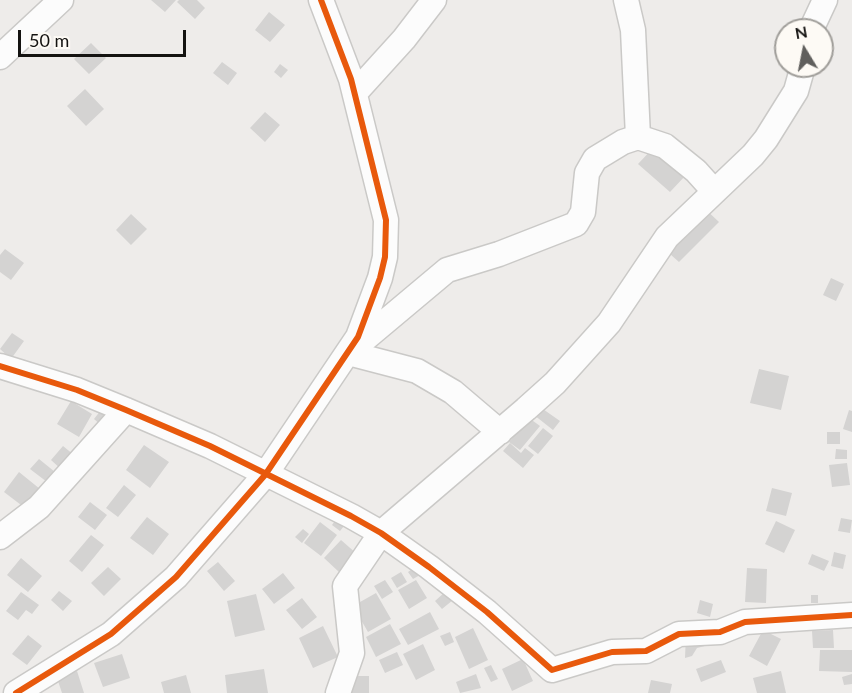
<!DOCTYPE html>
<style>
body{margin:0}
#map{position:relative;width:852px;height:693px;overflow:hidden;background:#eeecea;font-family:Lato,sans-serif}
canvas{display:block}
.north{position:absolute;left:774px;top:18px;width:60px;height:60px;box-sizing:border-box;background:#fdfaf5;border:2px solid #a09e9a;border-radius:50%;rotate:350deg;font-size:16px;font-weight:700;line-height:24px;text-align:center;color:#141311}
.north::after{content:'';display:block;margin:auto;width:21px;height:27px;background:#605f5d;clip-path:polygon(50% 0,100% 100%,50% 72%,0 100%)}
.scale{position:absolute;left:18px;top:30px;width:168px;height:27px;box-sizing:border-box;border:3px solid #141311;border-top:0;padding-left:8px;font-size:18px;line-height:21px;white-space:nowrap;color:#141311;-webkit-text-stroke:4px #fdfaf5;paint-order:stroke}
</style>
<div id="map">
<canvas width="852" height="693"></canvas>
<div class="north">N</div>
<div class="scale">50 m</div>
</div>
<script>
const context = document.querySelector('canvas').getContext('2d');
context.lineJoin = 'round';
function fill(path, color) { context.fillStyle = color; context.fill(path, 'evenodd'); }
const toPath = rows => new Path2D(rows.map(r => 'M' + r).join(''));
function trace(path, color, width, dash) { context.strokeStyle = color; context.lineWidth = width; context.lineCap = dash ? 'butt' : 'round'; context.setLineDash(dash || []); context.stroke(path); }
fill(toPath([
 [151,0,176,0,165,12],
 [179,0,197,0,205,8,195,19,177,2],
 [269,12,285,25,270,42,255,30],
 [91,43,106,58,89,74,74,59],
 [222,62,237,73,228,85,213,73],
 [280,64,288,70,281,78,274,72],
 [85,89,104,109,86,126,67,106],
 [265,112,280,125,265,142,250,128],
 [654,147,686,175,670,192,638,164],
 [702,206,719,222,679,262,662,247],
 [131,214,147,229,131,245,116,230],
 [5,249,24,263,11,280,0,272,0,255],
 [831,278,844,284,836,301,823,295],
 [12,333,24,341,11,359,0,349],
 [759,369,789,376,781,410,750,403],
 [71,401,92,414,79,437,57,424],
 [540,407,560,421,553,430,534,415],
 [101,410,110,417,102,426,94,419],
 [849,410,852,411,852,432,843,429],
 [529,418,540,426,520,450,509,442],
 [543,428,553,436,538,454,528,446],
 [827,432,840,432,840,444,827,444],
 [510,443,521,453,525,448,534,455,523,468,503,451],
 [144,445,169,462,150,488,126,470],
 [63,446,74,455,62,470,51,460],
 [836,449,847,450,847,459,835,459],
 [39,459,55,472,47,482,30,469],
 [847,463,850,485,832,487,829,465],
 [19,472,40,489,25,508,4,492],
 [124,485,136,495,118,517,106,508],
 [772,488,792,493,786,516,766,511],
 [90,502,107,515,95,530,78,517],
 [339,515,348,521,340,531,332,525],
 [147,517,169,534,153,555,130,538],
 [841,518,852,520,850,533,838,531],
 [776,521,795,530,784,553,765,544],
 [320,522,337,535,321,556,304,543],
 [303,529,309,534,302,543,295,537],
 [91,535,104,545,82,572,69,561],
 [341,540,357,554,339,572,324,558],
 [834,552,846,555,843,569,831,566],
 [812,554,829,561,824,571,808,564],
 [21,558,42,576,28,592,7,575],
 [218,562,235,581,224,591,207,571],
 [108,567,121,579,104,596,91,583],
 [415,567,420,575,413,579,408,572],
 [747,568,767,569,766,603,745,602],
 [401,572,407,582,397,588,391,578],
 [283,573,295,588,274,604,262,589],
 [385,580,393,592,382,599,374,586],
 [416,580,427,598,409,609,398,590],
 [59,591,72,601,63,611,51,600],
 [21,592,39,605,32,614,26,610,18,620,6,611],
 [445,592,453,600,442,609,435,601],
 [376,593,391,619,368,632,353,606],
 [256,594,265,630,235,637,227,601],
 [811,595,818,595,818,603,811,603],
 [302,598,317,617,302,629,286,610],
 [700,600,713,604,710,617,697,613],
 [430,612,439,629,408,645,399,629],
 [390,624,401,644,376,657,366,637],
 [323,626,338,657,313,668,299,638],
 [473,628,488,660,469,669,455,637],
 [763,630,781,639,767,666,749,656],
 [833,630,834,648,813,648,812,631],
 [450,632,454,642,445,646,440,636],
 [686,634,709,635,709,645,697,648,692,656,685,658],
 [28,635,42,646,27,665,12,654],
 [423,644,435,670,416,680,403,654],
 [820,650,852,650,852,672,819,671],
 [397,652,403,665,385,673,379,660],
 [122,654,130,678,103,687,94,663],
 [523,659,533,681,512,691,502,669],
 [721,660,726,672,701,682,696,669],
 [491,665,498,679,491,682,484,668],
 [264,669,268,693,227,693,225,675],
 [77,671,84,693,62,693,57,678],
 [781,671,786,693,757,693,753,678],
 [476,674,481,688,460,693,456,682],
 [852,674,852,684,844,685,842,677],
 [186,675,191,693,164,693,161,682],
 [346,676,369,676,369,693,347,693],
 [651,680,672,684,670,693,648,693]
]), '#d4d3d2');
const minor = toPath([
 [626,0,633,30,638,137],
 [811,30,825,0],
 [0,57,61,0],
 [355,93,404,39,434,0],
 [0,366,77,390,126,410,210,446,351,516,381,533,429,567,487,612,552,670,612,652,646,651,679,634,720,632,745,622,852,615],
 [500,432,453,392,417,371,348,353,447,270,499,254,576,224,583,212,587,173,595,159,623,142,638,137,665,146,696,171,714,191],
 [0,537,39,507,126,410],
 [16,693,111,634,176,577,265,475,358,337,380,278,385,257,386,220,351,79,321,0],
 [338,693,352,653,345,586,381,533,526,409,555,383,609,323,667,237,753,155,766,139,796,91,803,66]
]);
trace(minor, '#cac9c7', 27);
trace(minor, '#fcfcfc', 24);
trace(toPath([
 [0,366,77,390,126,410,210,446,351,516,381,533,429,567,487,612,552,670,612,652,646,651,679,634,720,632,745,622,852,615],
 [16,693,111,634,176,577,265,475,358,337,380,278,385,257,386,220,351,79,321,0]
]), '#e8590c', 6);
</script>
